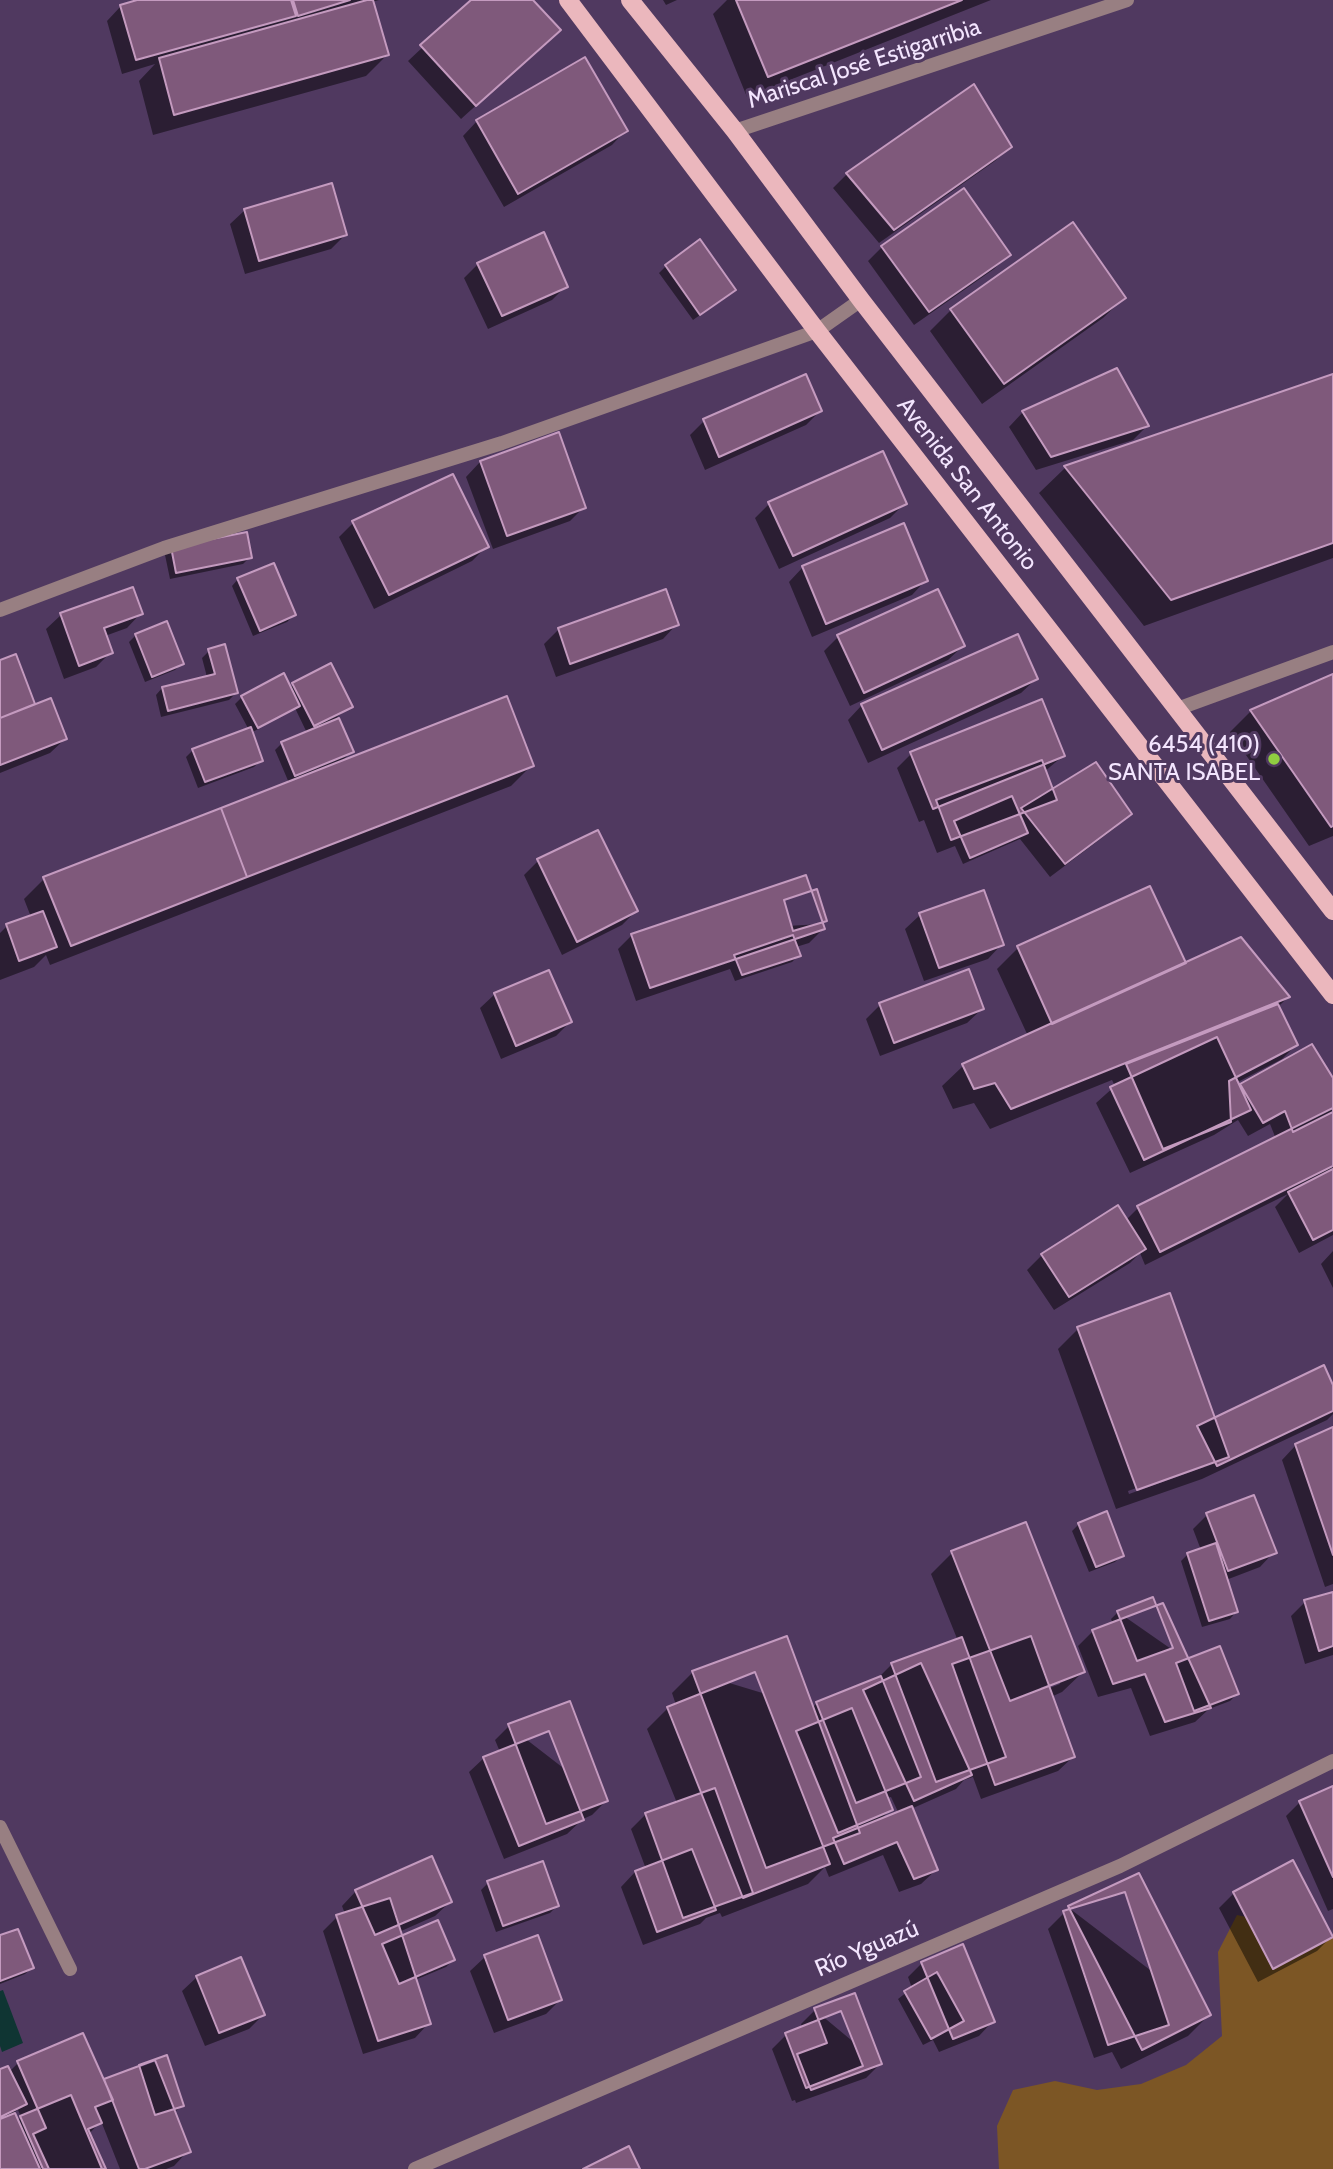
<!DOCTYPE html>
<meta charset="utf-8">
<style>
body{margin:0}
canvas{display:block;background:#503960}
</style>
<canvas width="1333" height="2169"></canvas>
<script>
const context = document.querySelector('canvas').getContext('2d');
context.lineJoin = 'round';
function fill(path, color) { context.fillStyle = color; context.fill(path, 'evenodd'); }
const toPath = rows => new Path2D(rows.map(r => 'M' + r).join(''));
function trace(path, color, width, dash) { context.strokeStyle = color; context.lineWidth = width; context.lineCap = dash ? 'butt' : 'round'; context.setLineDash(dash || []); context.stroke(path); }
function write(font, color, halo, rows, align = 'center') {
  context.font = font + ' Cabin,sans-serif'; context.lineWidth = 6; context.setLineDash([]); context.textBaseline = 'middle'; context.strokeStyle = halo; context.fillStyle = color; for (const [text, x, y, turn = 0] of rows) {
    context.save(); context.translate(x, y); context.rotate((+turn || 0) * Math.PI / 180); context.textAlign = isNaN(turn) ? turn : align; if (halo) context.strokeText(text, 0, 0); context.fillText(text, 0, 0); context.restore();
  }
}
fill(toPath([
 [1237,1915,1333,1936,1333,2169,999,2169,997,2126,1013,2090,1055,2081,1097,2090,1141,2084,1186,2065,1222,2036,1218,1952]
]), '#7c5625');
fill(toPath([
 [3,1990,23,2043,2,2052,0,2046,0,1991]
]), '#0f3533');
fill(toPath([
 [143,0,379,0,372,2,387,55,366,76,153,135,139,81,155,64,122,74,107,21,121,6],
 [473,0,531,0,544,44,461,119,408,61],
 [663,0,677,0,666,5],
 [727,0,991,0,747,97,713,14],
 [477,121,626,130,612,145,504,207,463,136],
 [1009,147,995,161,879,243,833,188,847,174],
 [245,210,345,235,331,249,245,274,230,224],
 [1073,225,1124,298,1103,318,982,404,930,331,951,310],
 [882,247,1009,254,994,269,914,325,868,261],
 [478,264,566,286,552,300,488,329,464,278],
 [666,266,727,296,693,320,659,273],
 [1333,375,1333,558,1144,626,1039,493,1065,468],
 [820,411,806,425,705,470,690,435,704,421],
 [1023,412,1147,426,1133,440,1036,470,1009,427],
 [557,434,584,507,570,521,493,549,466,477,480,462],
 [905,503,890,518,779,569,755,518,769,504],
 [353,523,486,547,472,561,374,609,339,537],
 [172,548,250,557,243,564,170,579,165,555],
 [803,567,926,580,912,595,812,637,789,582],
 [238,579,294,615,287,622,253,636,232,586],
 [132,589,141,613,127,628,105,636,111,652,96,667,64,679,46,629,61,615],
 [166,623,182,663,175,670,145,682,129,642,136,635],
 [677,624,663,639,556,677,544,644,559,629],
 [838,637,963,646,948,660,850,706,824,651],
 [209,651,236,693,229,700,161,717,156,695,162,688,207,677,202,658],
 [15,656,34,706,65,739,50,753,0,773,0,662],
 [1333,676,1333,836,1309,846,1230,732,1251,711],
 [1036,679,1021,693,868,763,848,720,862,705],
 [293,685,351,706,337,717,352,751,340,763,532,765,511,786,50,965,46,955,34,967,0,980,0,933,7,926,31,917,24,899,44,879,289,783,275,750,282,743,307,733,295,708,251,733,261,760,254,767,198,788,186,757,193,750,249,730,235,704,242,697,290,688],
 [911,754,1063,756,1044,772,1052,791,1130,813,1115,828,1050,877,1020,839,963,864,955,846,937,853,924,820,919,822,897,768],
 [597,833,636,911,622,925,562,955,524,875,538,861],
 [1149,888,1185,965,1288,997,1278,1007,1296,1045,1282,1059,1236,1083,1239,1088,1241,1085,1333,1082,1333,1235,1299,1253,1275,1207,1288,1194,1145,1265,1140,1253,1130,1263,1054,1310,1027,1270,1042,1255,1117,1207,1126,1220,1138,1208,1276,1139,1270,1124,1248,1136,1238,1120,1214,1135,1130,1173,1096,1103,1115,1086,1112,1080,990,1129,974,1103,953,1109,942,1086,963,1066,1028,1036,997,969,1018,948],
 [920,915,1002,944,988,959,924,981,905,929],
 [821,924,823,929,809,943,796,947,799,955,792,962,735,981,730,969,636,1001,618,949,632,935],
 [495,994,570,1022,556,1036,501,1059,480,1008],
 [880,1005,982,1009,967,1023,880,1056,866,1019],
 [1333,1251,1333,1288,1321,1264],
 [1078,1329,1214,1420,1333,1389,1333,1414,1327,1420,1202,1479,1116,1509,1058,1349],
 [1204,1464,1204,1467,1129,1494,1128,1491],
 [1333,1429,1333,1584,1325,1587,1282,1460,1296,1445],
 [1207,1515,1274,1552,1260,1567,1226,1580,1236,1612,1230,1619,1202,1627,1181,1561,1188,1554,1201,1550,1193,1529],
 [1079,1524,1122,1555,1115,1562,1089,1572,1072,1531],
 [952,1553,1083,1672,1062,1692,1051,1697,1073,1757,1058,1771,981,1799,973,1777,964,1780,956,1789,911,1809,936,1870,921,1884,899,1892,883,1855,829,1877,825,1867,808,1884,722,1917,720,1913,706,1918,700,1924,643,1945,621,1887,635,1872,646,1869,631,1829,646,1814,677,1803,647,1729,668,1708,676,1705,672,1693,693,1672,812,1708,817,1703,877,1679,892,1664,958,1641,931,1574],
 [1060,1680,1060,1684,1042,1691,1040,1688],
 [891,1797,899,1814,879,1821,891,1809,887,1798],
 [1333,1594,1333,1655,1305,1664,1291,1616,1305,1602],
 [1118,1612,1187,1660,1237,1694,1230,1701,1209,1709,1195,1722,1150,1736,1131,1688,1098,1697,1078,1646,1093,1631,1113,1624,1111,1619],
 [509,1726,606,1801,592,1815,583,1819,567,1834,504,1859,469,1772,484,1758,500,1752,495,1740],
 [1333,1788,1333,1909,1328,1911,1286,1816,1300,1802],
 [1292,1863,1331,1937,1317,1951,1258,1982,1219,1908,1234,1893],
 [488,1883,557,1906,550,1913,496,1932,481,1890],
 [356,1891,450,1902,435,1916,399,1932,402,1938,453,1960,446,1967,415,1980,429,2023,415,2038,363,2054,323,1931,337,1917,345,1914,342,1906],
 [1069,1908,1209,2015,1188,2036,1121,2069,1112,2052,1094,2058,1048,1929],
 [0,1937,32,1968,25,1974,0,1984],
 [485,1957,560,2000,546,2014,494,2033,470,1971],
 [922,1963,993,2021,979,2036,939,2052,933,2040,923,2045,898,1999,912,1988,908,1977],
 [197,1977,263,2015,249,2029,205,2046,182,1991],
 [815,2010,880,2064,866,2078,796,2103,795,2100,792,2101,772,2049,786,2035,802,2028,801,2024],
 [154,2062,182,2105,175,2112,188,2151,174,2166,166,2169,120,2169,101,2121,89,2134,104,2169,0,2169,0,2071,9,2072,18,2063,103,2081],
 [18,2110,21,2117,17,2122,13,2113]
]), '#0007');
const building = toPath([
 [137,0,291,0,296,16,136,60,120,5,137,0],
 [293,0,350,0,298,16,293,0],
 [367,0,373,0,389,55,174,115,159,58,367,0],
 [471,0,533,0,561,30,476,106,420,45,471,0],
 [736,0,962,0,768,77,736,0],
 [585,57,628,131,518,194,476,120,585,57],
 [974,84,1012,147,894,230,846,173,974,84],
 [332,183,347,235,259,261,244,209,332,183],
 [964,188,1011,255,929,312,881,246,964,188],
 [1073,222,1126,298,1004,384,950,309,1073,222],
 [544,232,568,287,502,316,477,263,544,232],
 [700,239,736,290,700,315,665,265,700,239],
 [1117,368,1149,426,1051,457,1022,411,1117,368],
 [806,374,822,411,719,457,703,419,806,374],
 [1333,374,1333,543,1171,600,1064,466,1333,374],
 [559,432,586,508,507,536,480,461,559,432],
 [883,451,907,504,793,556,768,502,883,451],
 [453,474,489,547,389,595,352,521,453,474],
 [904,523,928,581,826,624,802,566,904,523],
 [247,532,252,558,176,573,171,547,247,532],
 [274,563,296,615,260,631,237,578,274,563],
 [133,587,143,614,104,628,113,653,79,666,60,613,133,587],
 [666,589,679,625,570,664,558,628,666,589],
 [938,589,965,646,864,693,837,635,938,589],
 [167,621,184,664,152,677,135,634,167,621],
 [1018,634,1038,679,882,750,861,704,1018,634],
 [225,644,238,693,168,711,162,687,215,674,208,649,225,644],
 [16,654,35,704,0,718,0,660,16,654],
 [331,663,353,707,314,726,292,683,331,663],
 [284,673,300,706,258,728,241,696,284,673],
 [1333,674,1333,826,1331,827,1250,710,1333,674],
 [507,696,534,766,247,877,221,808,507,696],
 [51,698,67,739,0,765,0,718,51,698],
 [1042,699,1065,756,933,809,910,752,1042,699],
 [339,718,354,752,295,776,281,742,339,718],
 [251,727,263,761,205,782,192,749,251,727],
 [1042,760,1057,800,951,840,936,800,1042,760],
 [1096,762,1132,814,1065,864,1021,808,1096,762],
 [1012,796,1028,833,970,858,954,821,1012,796],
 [221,808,247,877,71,946,43,877,221,808],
 [598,830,638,911,577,942,537,859,598,830],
 [806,875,825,929,650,988,631,934,806,875],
 [1150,886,1186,963,1052,1024,1017,946,1150,886],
 [817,889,827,921,793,931,784,900,817,889],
 [984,890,1004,945,939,968,919,913,984,890],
 [43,911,57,947,19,961,6,924,43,911],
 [793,935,801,956,742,975,734,955,793,935],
 [1241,937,1290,997,1011,1109,995,1083,974,1089,962,1064,1241,937],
 [969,969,984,1009,894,1043,879,1003,969,969],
 [549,970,572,1022,516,1046,494,993,549,970],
 [1278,1004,1298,1045,1229,1081,1231,1122,1163,1149,1126,1064,1278,1004],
 [1217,1037,1251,1110,1144,1160,1110,1087,1217,1037],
 [1312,1044,1333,1078,1333,1112,1293,1132,1285,1111,1263,1123,1240,1084,1312,1044],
 [1333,1108,1333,1166,1160,1252,1137,1206,1333,1108],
 [1333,1169,1333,1230,1313,1240,1288,1192,1333,1169],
 [1118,1205,1146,1249,1069,1297,1041,1254,1118,1205],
 [1170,1293,1229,1457,1137,1490,1077,1327,1170,1293],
 [1324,1365,1333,1385,1333,1411,1217,1466,1197,1426,1324,1365],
 [1333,1427,1333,1555,1295,1444,1333,1427],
 [1254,1495,1277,1553,1228,1571,1206,1513,1254,1495],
 [1107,1511,1124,1556,1096,1567,1078,1523,1107,1511],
 [1026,1522,1085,1672,1010,1701,951,1551,1026,1522],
 [1216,1543,1238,1612,1209,1621,1187,1553,1216,1543],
 [1333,1592,1333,1646,1319,1651,1304,1600,1333,1592],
 [1153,1597,1173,1648,1137,1661,1117,1611,1153,1597],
 [1163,1603,1211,1708,1165,1722,1145,1674,1113,1684,1092,1630,1163,1603],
 [787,1636,860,1833,766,1868,692,1671,787,1636],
 [1031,1636,1075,1757,995,1785,952,1664,1031,1636],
 [962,1637,1006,1757,936,1782,891,1663,962,1637],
 [1220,1646,1239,1694,1194,1711,1176,1663,1220,1646],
 [921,1663,972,1775,914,1801,863,1690,921,1663],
 [755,1672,830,1864,743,1898,667,1707,755,1672],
 [881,1676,921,1777,856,1803,816,1702,881,1676],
 [570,1701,608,1801,546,1824,508,1724,570,1701],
 [852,1708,893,1810,838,1833,796,1731,852,1708],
 [549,1731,584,1820,519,1846,483,1757,549,1731],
 [1333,1786,1333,1877,1299,1801,1333,1786],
 [715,1788,753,1893,683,1918,645,1813,715,1788],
 [912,1806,938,1870,914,1879,897,1842,844,1864,833,1838,912,1806],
 [692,1849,716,1910,657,1932,635,1871,692,1849],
 [432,1856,452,1902,375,1935,355,1890,432,1856],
 [1293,1860,1333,1937,1273,1969,1233,1892,1293,1860],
 [543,1861,559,1906,503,1926,487,1881,543,1861],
 [1139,1873,1211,2015,1142,2050,1068,1906,1139,1873],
 [1125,1892,1169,2025,1108,2045,1063,1911,1125,1892],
 [390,1898,431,2024,378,2041,336,1915,390,1898],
 [438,1920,455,1960,399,1984,382,1944,438,1920],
 [18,1929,34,1968,0,1981,0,1935,18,1929],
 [538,1935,562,2000,508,2020,484,1955,538,1935],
 [963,1944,995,2022,953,2039,921,1962,963,1944],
 [241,1957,265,2015,219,2033,196,1976,241,1957],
 [937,1972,964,2021,931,2039,904,1991,937,1972],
 [855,1993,882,2064,811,2090,797,2054,827,2043,814,2008,855,1993],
 [841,2011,863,2066,806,2088,785,2033,841,2011],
 [83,2033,113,2100,95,2107,102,2123,88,2129,106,2169,49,2169,33,2134,46,2128,17,2061,83,2033],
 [167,2055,184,2106,155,2115,139,2065,167,2055],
 [155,2060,191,2152,145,2169,139,2169,104,2079,155,2060],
 [8,2066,27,2104,0,2117,0,2069,8,2066],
 [71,2095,102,2169,43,2169,20,2116,71,2095],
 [15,2113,40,2169,0,2169,0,2119,15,2113],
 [629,2146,640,2169,583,2169,629,2146]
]);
fill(building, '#7f597b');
trace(building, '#c49abf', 2);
trace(toPath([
 [0,1827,70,1969]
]), '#987f82', 14);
trace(toPath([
 [735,131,1127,0],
 [0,610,164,548,502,443,817,331,861,300],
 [1177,709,1333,652],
 [415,2169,1120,1866,1333,1761]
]), '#987f82', 14);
trace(toPath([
 [568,0,817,331,1333,995],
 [630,0,735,131,861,300,1333,911]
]), '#ebb7bd', 18);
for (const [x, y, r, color] of [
 [1274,759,7,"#90cd41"]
]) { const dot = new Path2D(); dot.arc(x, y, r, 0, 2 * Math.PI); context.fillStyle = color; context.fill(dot); trace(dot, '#503960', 2.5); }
write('24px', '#f3e5fe', '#503960', [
 ["Mariscal José Estigarribia",864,64,-18],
 ["Avenida San Antonio",967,484,52],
 ["Río Yguazú",867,1949,-23]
]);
write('24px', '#f3e5fe', '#503960', [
 ["6454 (410)",1260,745],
 ["SANTA ISABEL",1260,773]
], 'right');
</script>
